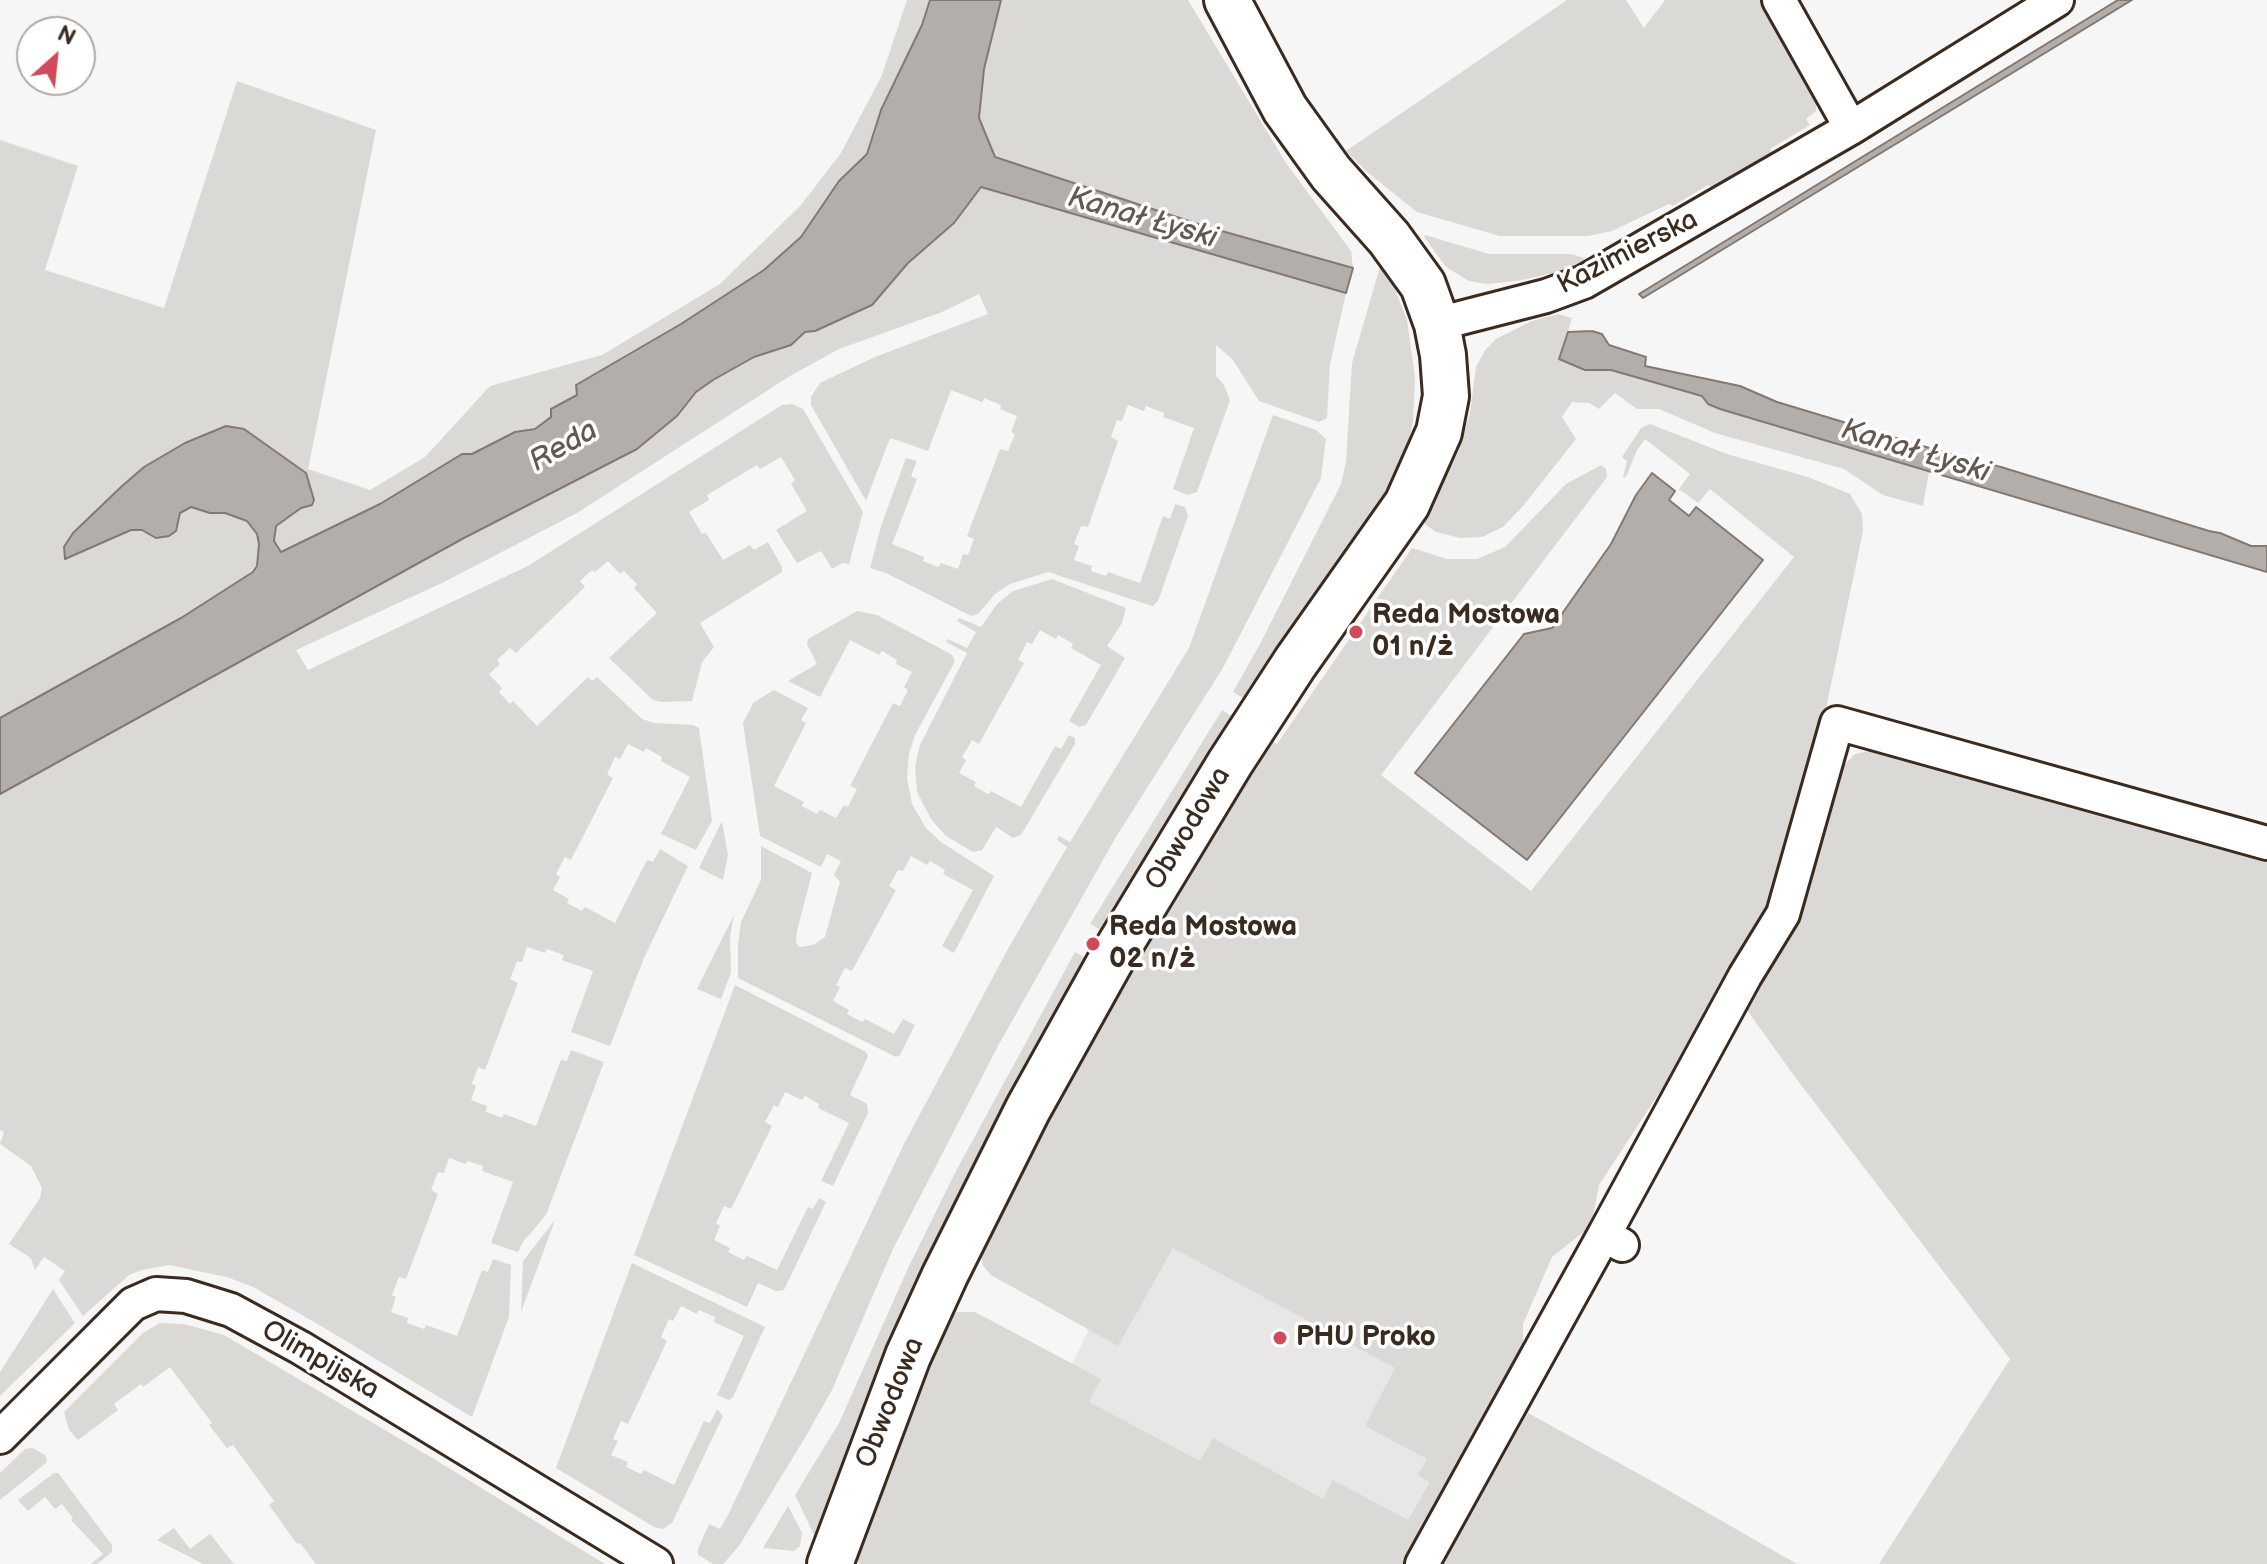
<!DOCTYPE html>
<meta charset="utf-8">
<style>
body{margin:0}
#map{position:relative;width:2267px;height:1564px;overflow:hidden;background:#f7f6f6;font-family:"Balsamiq Sans",sans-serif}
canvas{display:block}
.north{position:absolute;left:16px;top:16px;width:80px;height:80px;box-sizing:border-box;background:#fff;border:2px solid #b1aaa5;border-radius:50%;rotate:27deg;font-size:22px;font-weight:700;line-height:32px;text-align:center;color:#3b2a1e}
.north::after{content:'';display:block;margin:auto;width:28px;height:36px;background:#d1495b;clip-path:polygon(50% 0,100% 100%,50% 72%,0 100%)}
</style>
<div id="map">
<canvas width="2267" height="1564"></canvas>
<div class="north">N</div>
</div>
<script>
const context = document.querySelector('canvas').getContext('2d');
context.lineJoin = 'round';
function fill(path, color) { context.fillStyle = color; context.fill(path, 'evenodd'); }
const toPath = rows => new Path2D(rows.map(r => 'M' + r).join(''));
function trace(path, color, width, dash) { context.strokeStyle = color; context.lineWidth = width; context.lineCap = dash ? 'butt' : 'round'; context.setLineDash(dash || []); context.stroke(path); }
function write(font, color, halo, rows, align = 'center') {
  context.font = font + ' "Balsamiq Sans",sans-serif'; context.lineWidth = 7; context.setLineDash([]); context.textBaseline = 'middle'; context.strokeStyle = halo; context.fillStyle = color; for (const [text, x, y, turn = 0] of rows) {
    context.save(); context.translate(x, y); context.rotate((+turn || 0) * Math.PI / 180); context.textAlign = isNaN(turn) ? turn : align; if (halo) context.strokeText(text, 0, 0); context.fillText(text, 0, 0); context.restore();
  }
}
fill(toPath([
 [1151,1202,1480,1387,1384,1564,1028,1454]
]), '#e9e7e6');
fill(toPath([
 [907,0,930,0,922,25,906,59,909,140,764,270,681,324,576,385,577,395,551,409,551,417,535,429,515,432,472,454,462,454,380,504,280,552,274,541,276,526,301,508,312,505,226,426,185,443,144,467,73,533,64,547,65,559,131,530,142,530,156,538,169,536,176,531,180,513,191,507,210,513,224,513,247,521,257,534,259,544,257,566,254,572,181,618,0,718,0,140,78,166,45,270,164,308,237,81,376,130,308,469,370,490,425,457,490,386,602,355,720,284,801,205,841,153,882,75],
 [1001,0,1188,0,1286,163,1351,251,1353,268,1204,226,995,157,979,118,984,69],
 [1567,0,1626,0,1644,28,1665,0,1770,0,1817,92,1816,111,1806,119,1810,125,1770,149,1774,157,1716,190,1708,185,1673,206,1669,204,1612,231,1588,236,1500,236,1417,212,1367,172,1346,151],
 [981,187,1346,293,1330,364,1327,418,1319,422,1259,401,1233,360,1216,345,1216,376,1224,385,1230,400,1197,492,1188,495,1173,489,1194,428,1163,417,1164,413,1146,406,1144,411,1128,405,1122,421,1117,420,1111,437,1118,441,1088,527,1081,526,1074,544,1079,546,1074,560,1092,566,1091,571,1106,576,1108,572,1140,583,1163,516,1170,519,1175,504,1185,507,1188,516,1158,601,1153,606,1149,605,1048,572,1010,584,995,594,978,614,971,616,886,573,870,568,882,523,906,458,917,461,911,476,917,479,892,544,924,557,923,561,938,567,941,563,958,569,963,554,968,555,974,539,967,536,1000,449,1008,451,1015,434,1011,432,1017,416,1000,409,1001,405,984,398,982,402,951,390,928,451,890,438,866,501,811,405,811,397,820,383,875,357,988,314,979,294,942,312,839,349,790,376,577,513,442,583,296,650,308,670,528,566,782,405,792,404,803,409,863,512,849,564,842,563,832,569,821,551,797,563,776,530,807,511,791,484,795,480,781,457,760,469,757,465,707,495,709,500,689,512,702,534,706,533,723,560,750,545,754,550,768,542,782,567,782,572,700,623,714,647,702,662,692,701,661,702,653,700,609,658,657,613,634,588,637,584,624,571,620,574,608,561,595,572,592,570,580,581,585,587,516,653,510,648,497,660,500,664,489,674,502,688,499,692,510,704,513,701,537,726,588,677,592,681,597,677,642,719,654,723,693,725,699,728,712,821,696,850,661,834,690,777,661,761,662,757,646,748,644,752,628,744,620,759,615,757,607,774,613,778,571,860,565,857,556,874,560,877,553,890,569,899,567,903,582,911,585,907,615,923,647,860,653,862,660,849,688,866,644,958,610,1046,571,1032,593,971,562,960,564,955,547,949,545,953,527,947,522,962,517,961,510,979,518,983,485,1070,478,1067,472,1084,476,1086,471,1100,487,1106,486,1112,502,1118,504,1114,536,1126,561,1060,567,1061,571,1050,604,1062,546,1215,523,1242,518,1252,491,1243,513,1182,482,1171,483,1166,468,1161,466,1164,449,1158,444,1173,438,1172,431,1190,438,1194,406,1279,399,1277,392,1295,396,1297,391,1312,408,1318,407,1323,424,1329,426,1325,457,1336,482,1270,488,1272,493,1259,511,1265,509,1317,472,1417,321,1326,253,1287,227,1277,169,1265,142,1270,129,1275,83,1316,59,1280,65,1271,44,1257,35,1270,31,1258,9,1244,40,1198,42,1188,31,1166,0,1144,4,1132,0,1130,0,794,537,499,677,416,696,392,713,380,754,357,791,345,805,332,815,331,872,305,908,263,954,223],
 [1425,235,1489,254,1571,254,1584,258,1587,263,1554,273,1517,281,1486,284,1469,281,1446,267,1424,237],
 [1381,263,1394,287,1407,320,1415,377,1413,422,1407,449,1386,500,1248,701,1233,692,1260,644,1341,484,1346,462,1352,363],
 [1558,314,1572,318,1560,359,1585,370,1611,370,1702,396,1708,404,1929,472,1923,506,1883,495,1844,469,1715,433,1659,409,1637,409,1615,393,1599,409,1589,403,1572,402,1562,417,1576,439,1523,506,1503,527,1482,537,1460,538,1436,532,1419,520,1458,453,1470,413,1476,367,1485,350,1496,339,1532,321],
 [1273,415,1316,430,1326,439,1321,478,1223,668,1116,837,998,1046,893,1249,832,1390,806,1436,739,1546,723,1564,713,1564,698,1555,698,1549,709,1524,720,1529,729,1513,903,1146,1009,947,1067,847,1057,840,1059,836,1070,842,1189,648],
 [1650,424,1727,454,1808,477,1850,494,1862,514,1863,531,1823,723,1769,910,1676,1067,1599,1185,1591,1226,1552,1257,1523,1324,1523,1364,1411,1564,860,1564,852,1554,942,1323,957,1312,975,1312,1101,1379,1089,1402,1200,1461,1213,1438,1323,1499,1333,1480,1408,1520,1429,1482,1418,1475,1427,1459,1365,1426,1395,1368,1173,1248,1118,1346,991,1275,983,1266,980,1244,1073,1065,1267,738,1277,744,1412,548,1447,559,1477,559,1505,547,1566,484,1601,465,1606,469,1607,477,1381,775,1531,891,1794,557,1710,489,1698,503,1679,489,1690,474,1645,439,1637,450,1626,477,1623,477,1627,461,1622,457,1641,428],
 [1052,579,1126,608,1122,623,1107,646,1125,658,1086,725,1079,727,1069,721,1101,665,1071,648,1073,644,1058,635,1056,639,1040,630,1032,644,1027,642,1018,660,1024,663,979,744,972,740,962,757,966,760,959,773,976,782,974,786,988,794,991,791,1021,807,1055,746,1061,749,1069,735,1075,738,1075,744,1021,835,1013,838,996,827,982,850,973,852,946,836,931,819,917,792,915,767,920,745,967,653,946,642,948,639,967,648,976,632,957,621,959,618,981,627,997,604,1013,591],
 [857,611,877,615,951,654,954,658,954,663,915,735,909,754,907,778,912,804,926,828,941,842,994,876,954,953,942,946,973,890,943,874,945,870,930,861,927,865,911,856,903,871,898,870,889,886,896,890,852,971,845,968,836,985,840,987,833,1001,849,1010,847,1014,862,1022,865,1019,894,1034,903,1019,915,1025,900,1055,896,1057,738,978,738,944,741,922,761,880,761,846,812,873,797,931,796,943,800,947,813,945,825,937,840,882,834,875,841,861,827,854,821,867,760,836,743,723,754,702,774,690,808,708,801,720,806,723,774,786,804,802,802,806,817,814,820,810,836,818,844,805,848,807,857,789,850,786,893,703,900,706,908,690,904,687,912,672,896,664,897,660,882,651,879,655,850,640,820,697,788,681,817,664,807,644,808,639],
 [1222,710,1237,719,1106,933,1090,924],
 [1891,746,2267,863,2267,1564,1879,1564,2010,1359,1792,1073,1747,1010,1804,896,1829,781,1855,754],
 [722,821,728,855,723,880,699,868],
 [734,915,730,937,731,973,721,999,697,989],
 [1075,952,1091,961,817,1541,795,1495,839,1423,909,1266,956,1171],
 [735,985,866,1052,868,1056,850,1095,867,1104,868,1113,833,1186,821,1181,849,1123,818,1108,819,1104,805,1096,802,1100,785,1092,778,1107,774,1105,765,1122,772,1126,731,1209,724,1206,716,1223,720,1226,714,1240,730,1248,728,1252,744,1260,747,1256,777,1270,808,1207,813,1209,819,1198,826,1202,784,1290,776,1291,758,1283,747,1307,634,1255],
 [555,1220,543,1253,521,1312,523,1261],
 [632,1263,765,1327,733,1397,729,1400,717,1395,744,1336,714,1322,715,1317,699,1310,697,1314,681,1306,673,1321,669,1319,661,1337,667,1341,628,1424,621,1421,613,1439,618,1441,611,1455,628,1462,626,1467,641,1474,644,1470,674,1485,704,1421,710,1423,717,1409,723,1416,672,1523,663,1529,654,1527,556,1468],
 [53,1289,75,1323,0,1396,0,1372],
 [160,1323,184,1324,224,1335,439,1462,605,1564,316,1564,300,1543,297,1544,269,1505,274,1501,233,1445,227,1448,209,1425,212,1423,170,1367,143,1387,141,1384,114,1404,118,1410,78,1440,69,1430,64,1412,143,1333],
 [1528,1413,1652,1481,1797,1564,1443,1564],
 [32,1448,45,1455,47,1460,46,1463,0,1500,0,1473,25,1449],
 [54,1473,58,1473,112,1545,112,1552,97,1564,91,1564,103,1554,71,1520,73,1518,62,1504,55,1509,45,1497,28,1511,18,1500],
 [788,1506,802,1533,800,1546,794,1551,763,1548],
 [174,1528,190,1549,210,1534,234,1564,203,1564,157,1540]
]), '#dbd9d6');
const water = toPath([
 [930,0,1001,0,984,69,979,118,995,157,1204,226,1353,268,1346,293,981,187,954,223,908,263,872,305,815,331,805,332,791,345,754,357,713,380,696,392,677,416,637,449,464,538,0,794,0,718,181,618,253,572,257,566,259,544,257,534,247,521,225,513,210,513,191,507,180,513,176,531,169,536,156,538,142,530,131,530,65,559,64,547,73,533,121,487,144,467,185,443,226,426,244,429,306,473,314,500,312,505,301,508,276,526,274,541,281,552,380,504,462,454,472,454,515,432,535,429,551,417,551,409,577,395,576,385,681,324,764,270,801,237,839,181,867,154,881,110,922,25,930,0],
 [2118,0,2132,0,1643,298,1639,294,2118,0],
 [1592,331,1602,334,1609,345,1646,357,1645,366,1740,386,1777,402,1936,450,2001,467,2209,531,2220,533,2251,546,2267,546,2267,572,1720,409,1708,404,1702,396,1611,370,1585,370,1559,359,1568,332,1592,331],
 [1652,473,1675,491,1669,500,1689,516,1696,507,1763,560,1527,860,1415,773,1524,634,1552,628,1611,544,1636,495,1652,473]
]);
fill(water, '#b4aeaa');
trace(water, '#847972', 2);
const minor = toPath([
 [1779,0,1851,128],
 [1437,324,1546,296,1584,282,1851,128,2057,0],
 [1604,1235,1745,976,1783,914,1837,723,2267,843],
 [0,1437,133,1304,156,1294,186,1296,231,1310,301,1348,656,1564],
 [1422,1564,1604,1235,1622,1245]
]);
const secondary = toPath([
 [830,1564,908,1356,945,1275,1028,1109,1116,951,1230,763,1295,663,1407,504,1439,432,1446,396,1443,355,1437,324,1423,285,1389,238,1331,173,1285,109,1227,0]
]);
trace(minor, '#3b2a1e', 38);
trace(secondary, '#3b2a1e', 50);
trace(minor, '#fff', 32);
trace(secondary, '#fff', 44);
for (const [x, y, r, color] of [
 [1356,632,8,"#d1495b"],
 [1093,944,8,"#d1495b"],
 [1280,1338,8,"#d1495b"]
]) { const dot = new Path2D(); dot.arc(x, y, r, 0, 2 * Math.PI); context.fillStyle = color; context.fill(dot); trace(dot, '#fff', 3); }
write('28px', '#3b2a1e', '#fff', [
 ["Kazimierska",1628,253,-27],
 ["Obwodowa",1189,829,-59],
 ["Olimpijska",320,1361,30],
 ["Obwodowa",891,1403,-68]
]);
write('bold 28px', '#3b2a1e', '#fff', [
 ["Reda Mostowa",1372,616],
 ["01 n/ż",1372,648],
 ["Reda Mostowa",1109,928],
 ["02 n/ż",1109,960],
 ["PHU Proko",1296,1338]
], 'left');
write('italic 30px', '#65584f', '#fff', [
 ["Kanał Łyski",1142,219,16],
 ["Reda",564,447,-30],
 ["Kanał Łyski",1915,452,17]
]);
</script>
